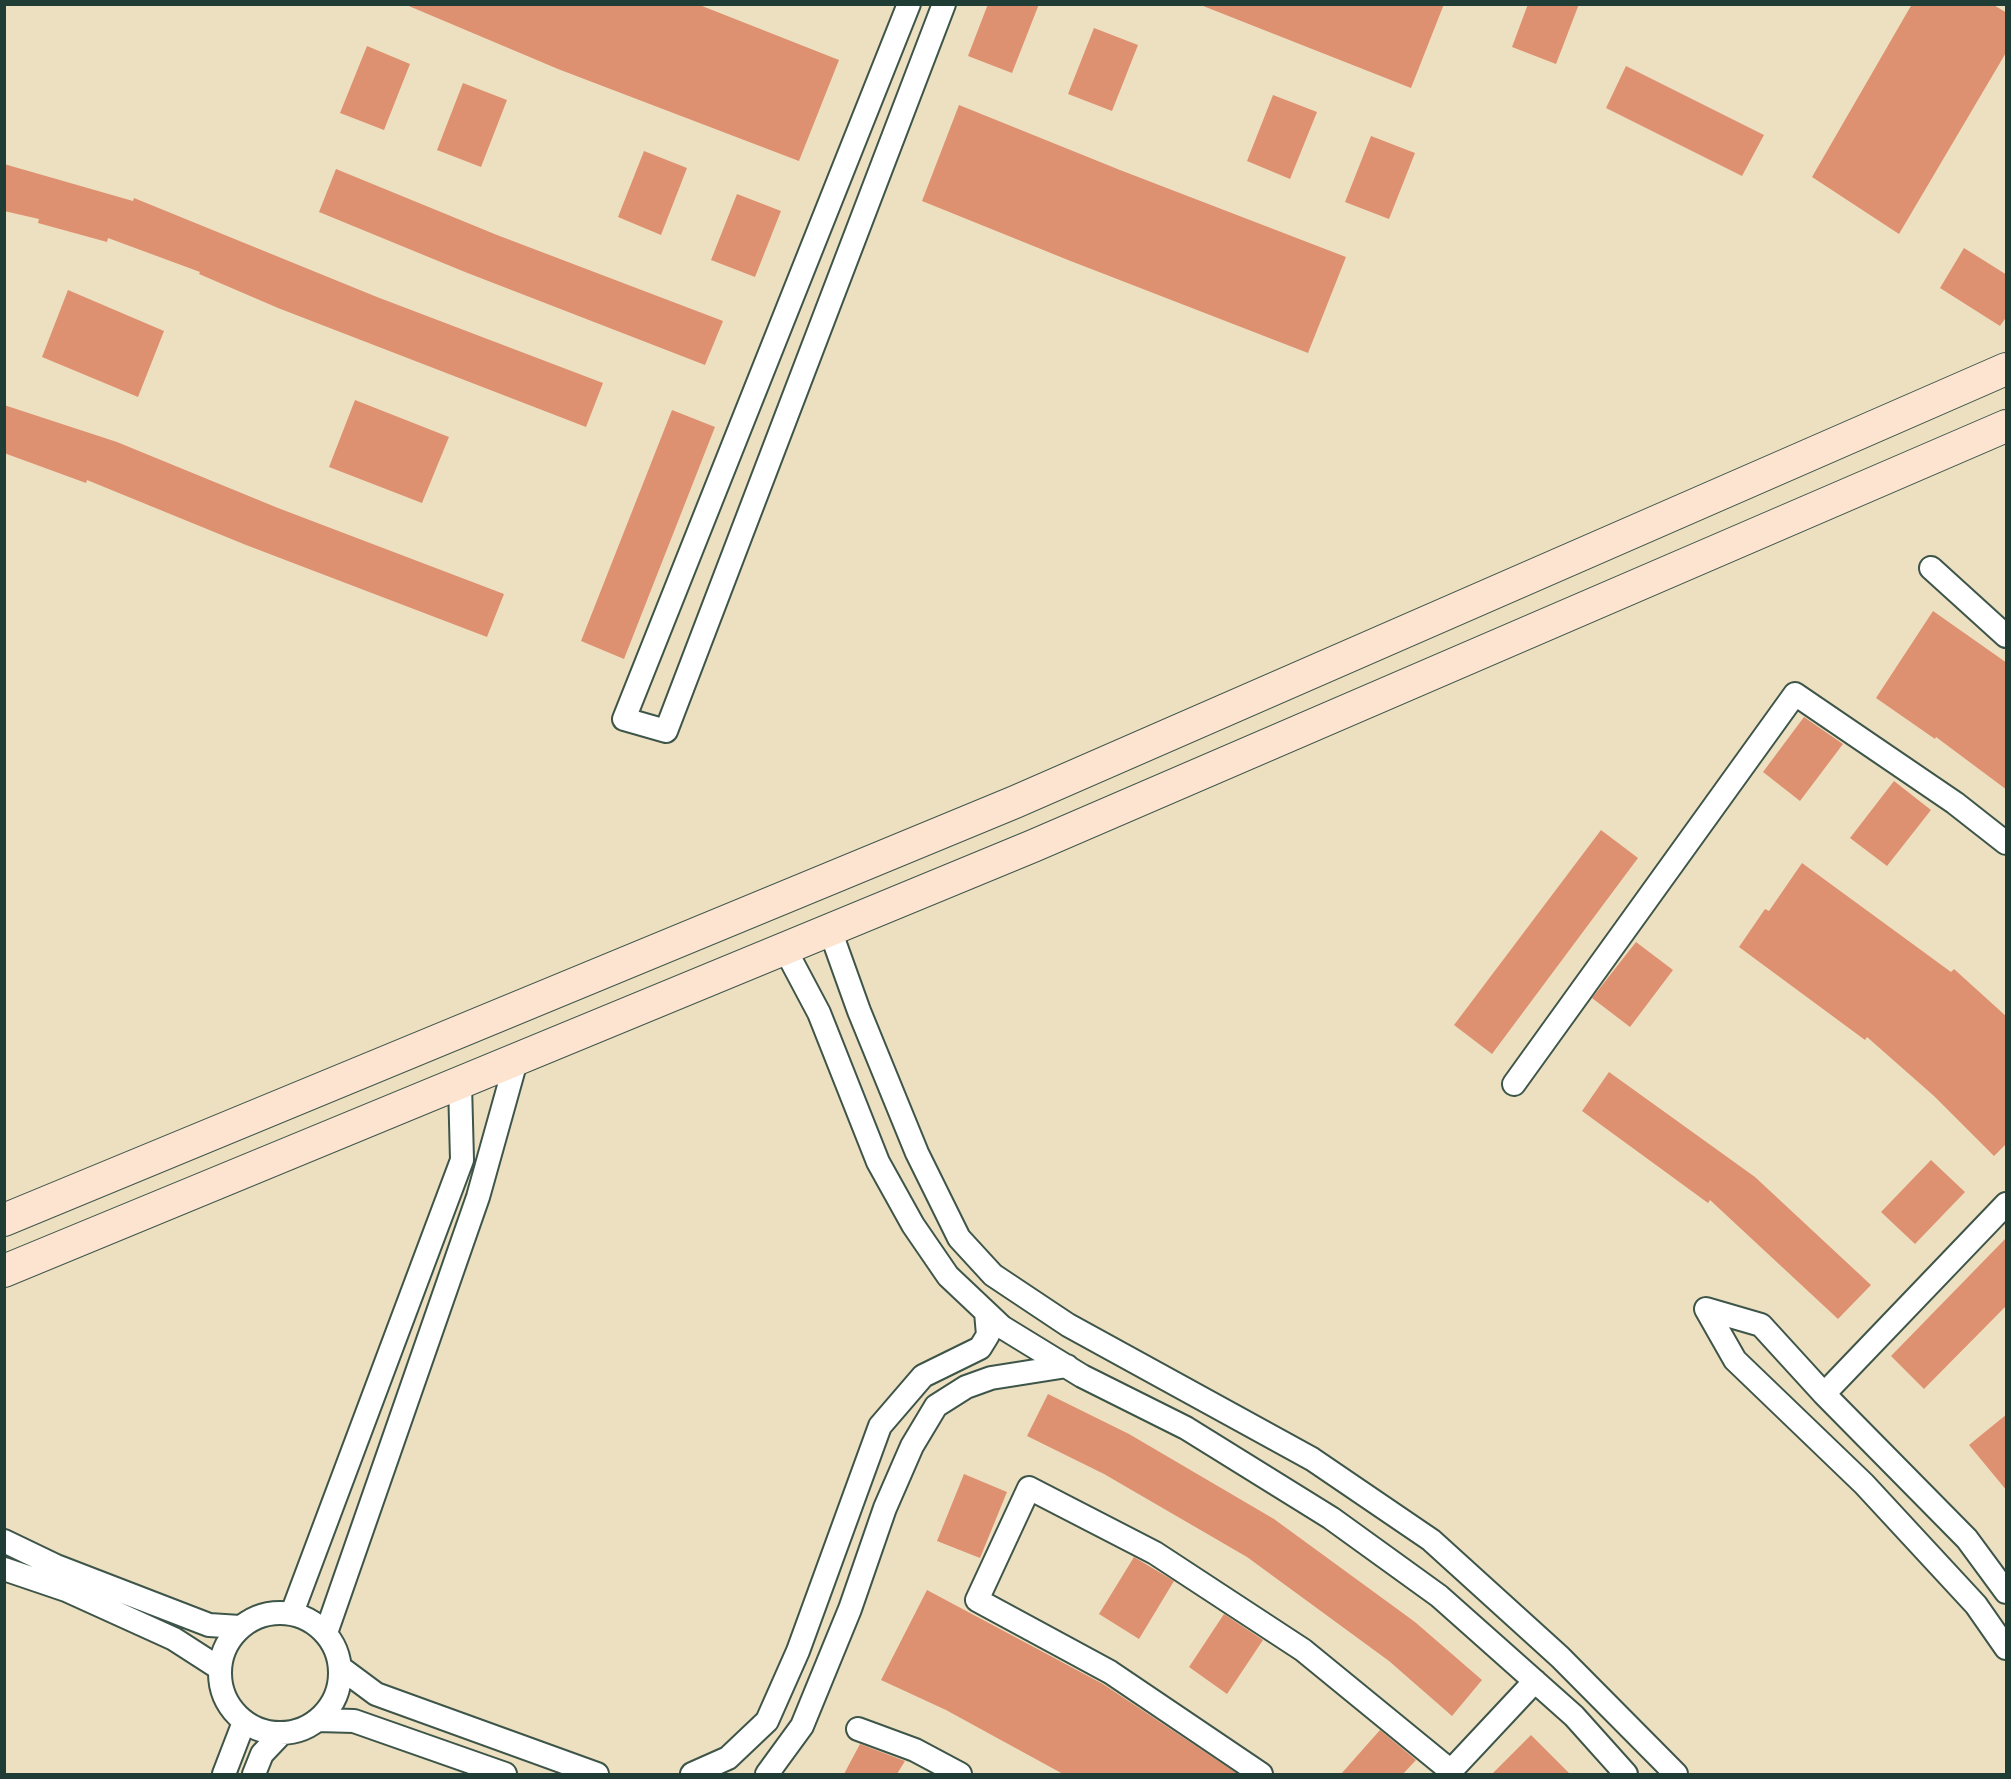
<!DOCTYPE html>
<style>
body{margin:0}
#map{position:relative;width:2011px;height:1779px;overflow:hidden;background:#ede0c1;font-family:Dekko,sans-serif}
canvas{display:block}
.frame{position:absolute;inset:0;border:6px solid #1f3d34;pointer-events:none}
</style>
<div id="map">
<canvas width="2011" height="1779"></canvas>
<div class="frame"></div>
</div>
<script>
const context = document.querySelector('canvas').getContext('2d');
context.lineJoin = 'round';
function fill(path, color) { context.fillStyle = color; context.fill(path, 'evenodd'); }
const toPath = rows => new Path2D(rows.map(r => 'M' + r).join(''));
function trace(path, color, width, dash) { context.strokeStyle = color; context.lineWidth = width; context.lineCap = dash ? 'butt' : 'round'; context.setLineDash(dash || []); context.stroke(path); }
fill(toPath([
 [404,4,697,4,839,60,799,161,558,69],
 [988,4,1039,4,1012,73,968,56],
 [1198,4,1444,4,1411,88],
 [1528,4,1579,4,1556,64,1512,47],
 [1912,4,1992,4,2007,13,2007,51,1899,234,1812,177],
 [1094,28,1138,45,1112,111,1068,94],
 [367,46,410,64,384,130,340,113],
 [1626,66,1764,135,1742,176,1606,108],
 [463,83,507,100,481,167,437,150],
 [1273,95,1317,112,1290,179,1247,161],
 [959,105,1120,170,1346,257,1308,353,1068,260,922,201],
 [1371,136,1415,153,1389,219,1345,202],
 [644,151,687,168,661,235,618,217],
 [4,164,133,201,134,198,377,297,603,383,586,427,278,308,199,274,200,272,108,238,107,242,38,223,39,219,4,211],
 [336,169,497,235,723,321,705,365,465,272,319,212],
 [737,194,781,211,755,277,711,260],
 [1964,248,2007,275,2007,316,2000,326,1940,288],
 [68,290,164,331,138,397,42,357],
 [355,400,449,437,422,503,329,467],
 [4,405,117,442,278,508,504,594,487,637,246,545,87,480,86,483,4,453],
 [672,410,715,427,624,659,581,641],
 [1933,611,2007,663,2007,790,1936,737,1935,739,1876,698],
 [1804,717,1843,744,1800,801,1763,772],
 [1894,781,1931,810,1887,866,1850,838],
 [1601,830,1638,858,1492,1054,1454,1025],
 [1802,863,1951,972,1954,969,2007,1017,2007,1143,1994,1156,1934,1096,1867,1037,1865,1040,1739,947,1765,909,1769,911],
 [1636,942,1673,970,1630,1027,1592,998],
 [1609,1072,1755,1177,1871,1285,1838,1319,1710,1200,1708,1203,1582,1111],
 [1931,1160,1965,1192,1915,1244,1881,1212],
 [2007,1237,2007,1305,1924,1389,1891,1356],
 [1048,1394,1129,1434,1274,1519,1415,1622,1482,1680,1452,1716,1389,1661,1247,1557,1104,1474,1027,1436],
 [2007,1414,2007,1491,1969,1445],
 [964,1474,1007,1492,980,1558,937,1541],
 [1134,1557,1174,1581,1139,1639,1099,1614],
 [927,1590,1103,1684,1238,1774,1063,1774,946,1710,881,1680],
 [1224,1614,1263,1640,1227,1694,1189,1667],
 [1380,1730,1416,1760,1403,1774,1341,1774],
 [1531,1735,1570,1774,1492,1774],
 [860,1744,905,1761,897,1774,844,1774]
]), '#de9171');
const street = toPath([
 [909,4,624,719,666,731,944,4],
 [1931,568,2006,636],
 [830,930,859,1011,917,1153,959,1238,993,1275,1068,1325,1312,1459,1431,1540,1560,1657,1676,1774],
 [785,949,819,1013,878,1162,913,1225,948,1276,1002,1327,1082,1376,1186,1428,1331,1518,1439,1596,1574,1716,1626,1774],
 [1514,1084,1795,694,1955,803,2006,843],
 [1824,1394,2006,1204],
 [4,1541,56,1566,209,1625,240,1627],
 [4,1569,66,1590,174,1639,219,1668],
 [2006,1592,1967,1539,1824,1394,1761,1325,1706,1309,1735,1360,1864,1484,1976,1605,2006,1648],
 '220 1673a60 60 0 1 1 120 0a60 60 0 1 1-120 0Z',
 [292,1613,462,1160,460,1084],
 [326,1633,478,1197,516,1061],
 [341,1668,376,1694,597,1774],
 [318,1720,354,1721,505,1774],
 [858,1729,915,1750,960,1774],
 [224,1774,244,1722],
 [254,1774,262,1754,282,1733],
 [692,1774,728,1758,767,1721,798,1651,880,1426,923,1376,980,1348,988,1335,986,1312],
 [767,1774,802,1726,850,1609,885,1508,912,1446,936,1406,966,1387,991,1378,1067,1366],
 [1261,1774,1110,1672,977,1600,1029,1488,1155,1553,1303,1650,1451,1771],
 [1448,1774,1535,1681]
]);
const secondary = toPath([
 [4,1220,1015,802,2006,369],
 [4,1271,1033,846,2006,426]
]);
trace(street, '#3e5549', 26);
trace(secondary, '#3e5549', 34);
trace(street, '#fff', 22);
trace(secondary, '#fde4d1', 32);
</script>
